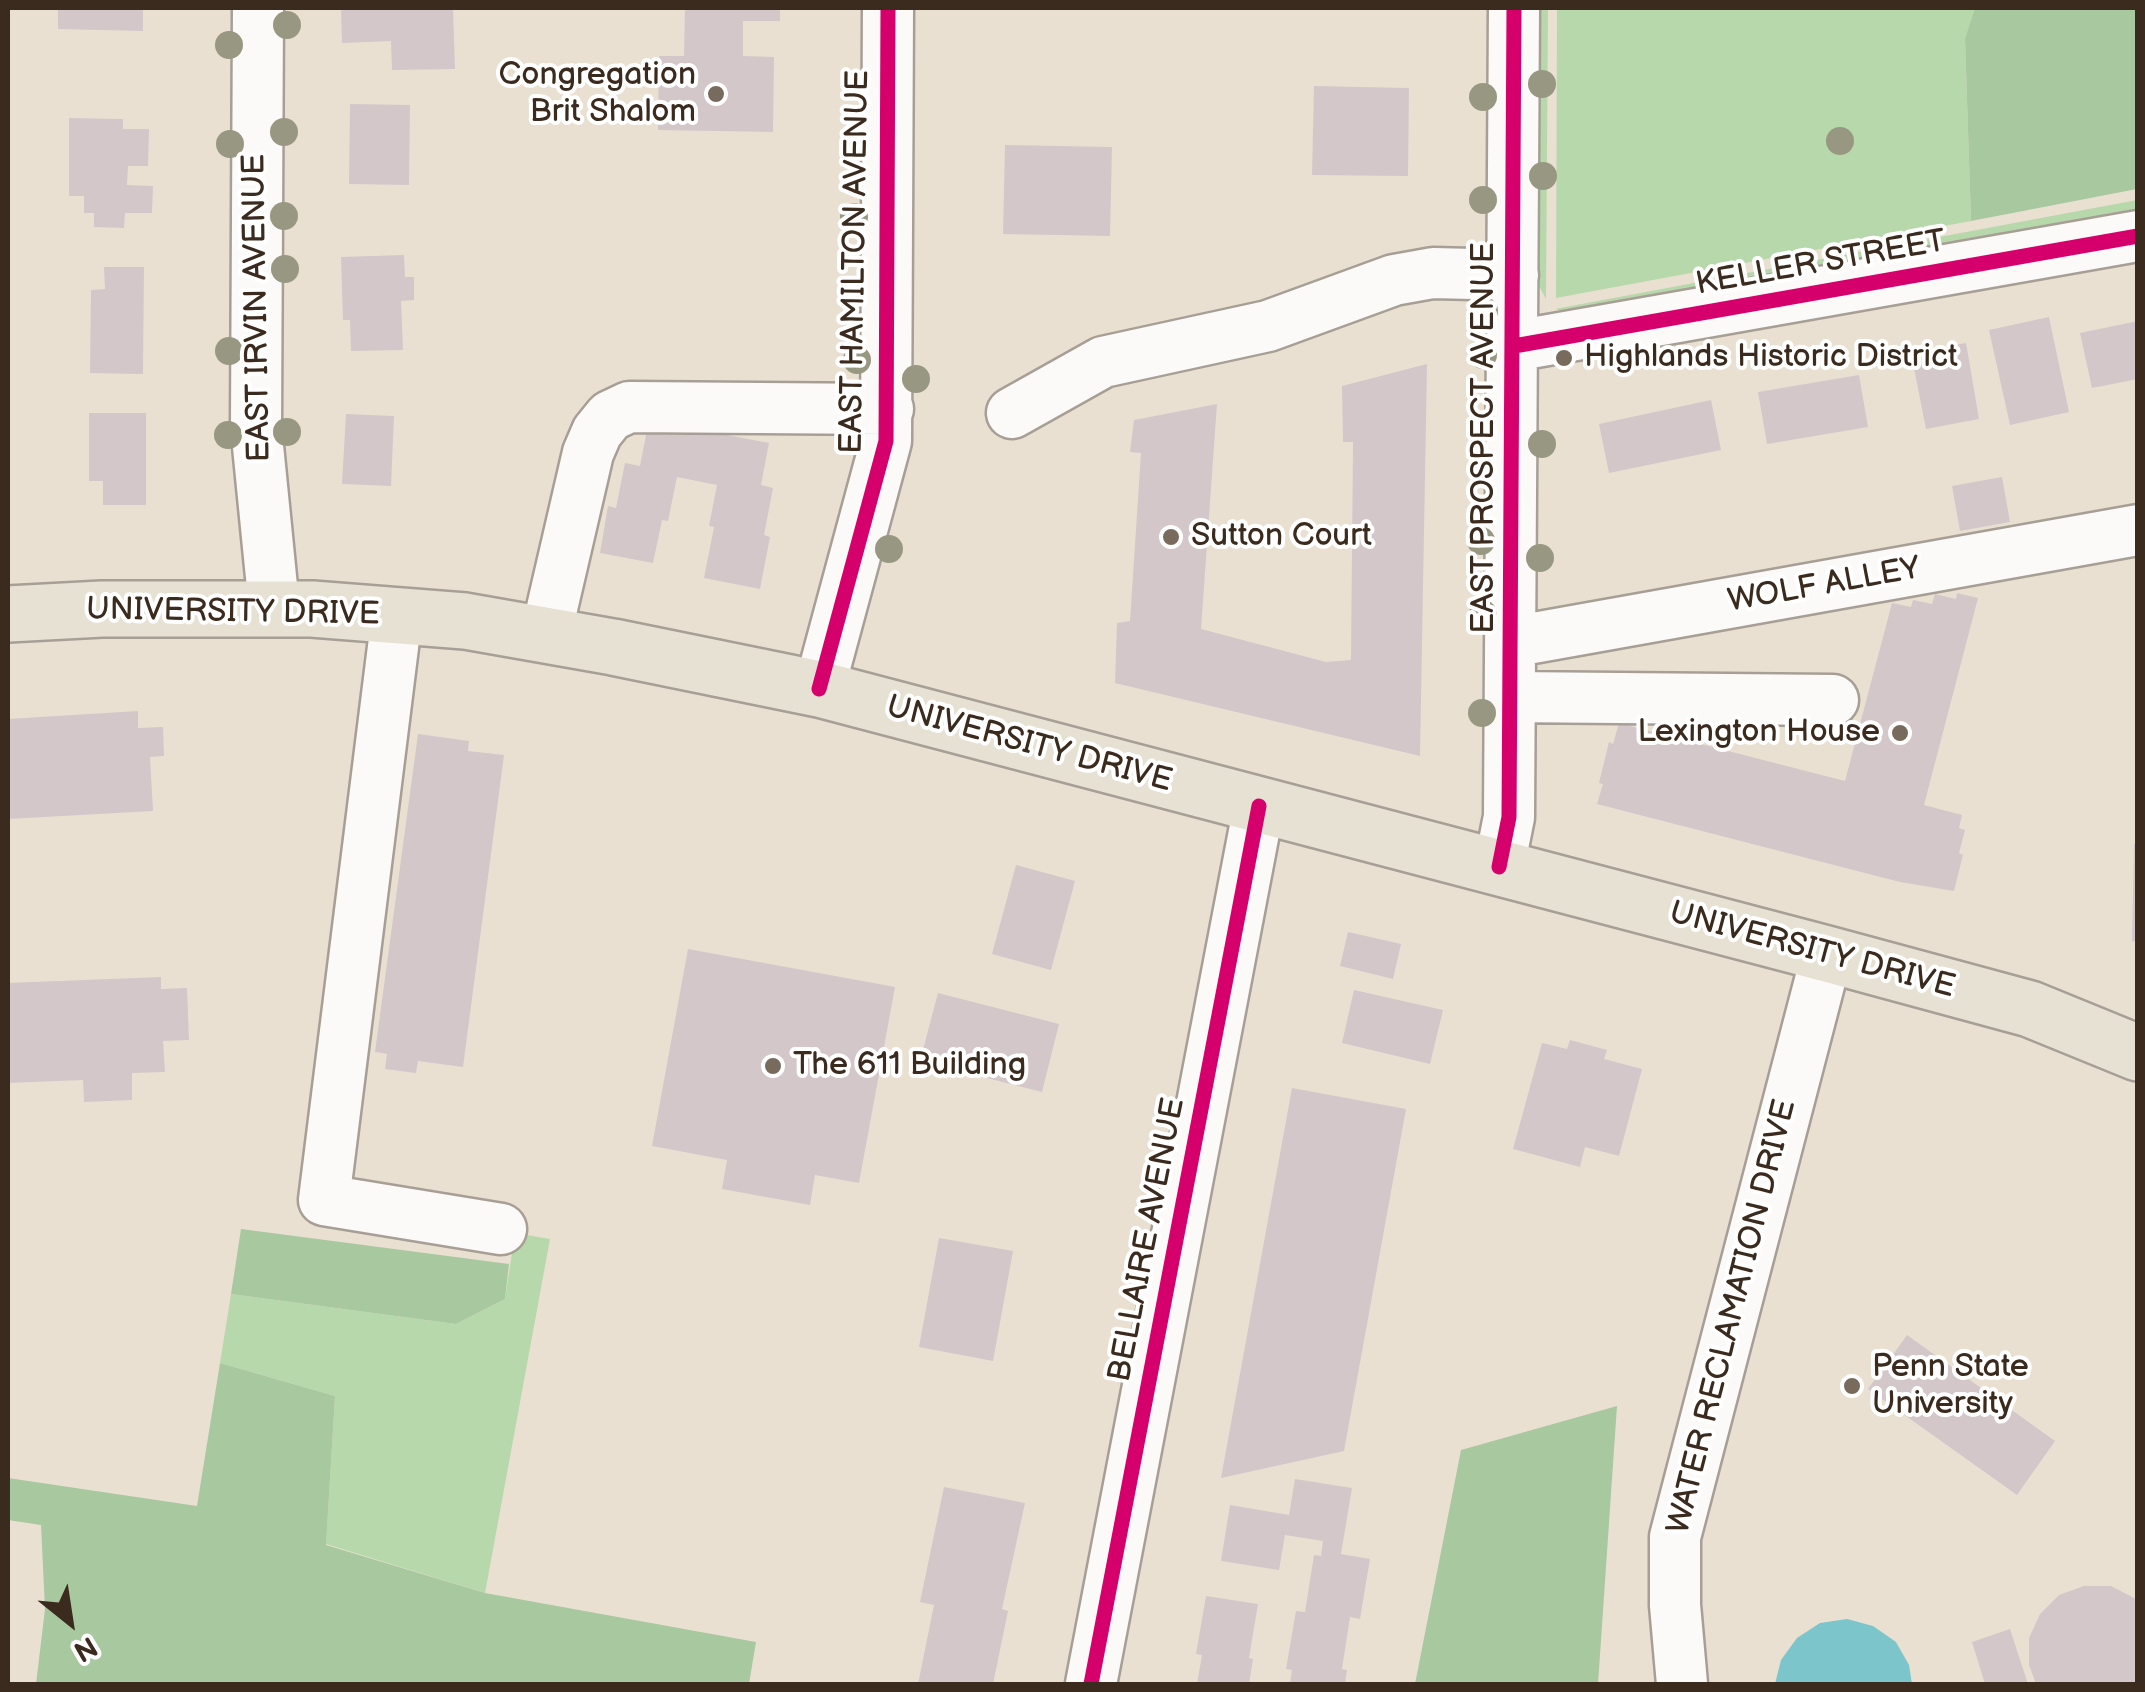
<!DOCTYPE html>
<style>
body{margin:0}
#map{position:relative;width:2145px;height:1692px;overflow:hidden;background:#eae0d2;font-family:"Balsamiq Sans",sans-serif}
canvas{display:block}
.frame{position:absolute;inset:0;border:10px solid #3b2a1e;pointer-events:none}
.north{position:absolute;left:20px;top:1572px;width:100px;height:100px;-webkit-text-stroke:8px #fff;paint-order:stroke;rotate:150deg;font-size:28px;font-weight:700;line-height:40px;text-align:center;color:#3b2a1e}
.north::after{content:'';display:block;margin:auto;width:35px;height:45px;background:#3b2a1e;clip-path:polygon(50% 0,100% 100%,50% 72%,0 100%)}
</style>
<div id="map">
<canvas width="2145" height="1692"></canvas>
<div class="frame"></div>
<div class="north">N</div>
</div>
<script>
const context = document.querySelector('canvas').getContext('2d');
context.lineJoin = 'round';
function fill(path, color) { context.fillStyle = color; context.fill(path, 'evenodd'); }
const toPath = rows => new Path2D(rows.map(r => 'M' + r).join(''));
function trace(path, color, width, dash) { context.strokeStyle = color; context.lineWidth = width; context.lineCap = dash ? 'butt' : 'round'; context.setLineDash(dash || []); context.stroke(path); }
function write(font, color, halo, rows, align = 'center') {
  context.font = font + ' "Balsamiq Sans",sans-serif'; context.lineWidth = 8; context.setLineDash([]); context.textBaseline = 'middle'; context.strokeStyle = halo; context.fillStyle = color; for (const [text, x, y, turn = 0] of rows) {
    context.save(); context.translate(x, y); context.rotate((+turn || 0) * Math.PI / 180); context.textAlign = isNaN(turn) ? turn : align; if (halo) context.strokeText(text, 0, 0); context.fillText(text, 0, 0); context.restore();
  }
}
fill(toPath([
 [1539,8,1548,8,1546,299,1538,284],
 [1557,8,1975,8,1965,38,1971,221,1556,298],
 [2137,200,2137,209,1568,312,1555,309],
 [515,1233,550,1239,485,1593,326,1544,335,1396,220,1363,231,1294,456,1324,505,1299]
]), '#b7d8ab');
fill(toPath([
 [1975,8,2137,8,2137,189,1971,221,1965,38],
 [241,1229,509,1264,505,1299,456,1324,231,1294],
 [220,1363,335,1396,326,1545,485,1593,756,1642,749,1684,36,1684,45,1609,41,1525,8,1520,8,1478,197,1506],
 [1617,1406,1598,1684,1415,1684,1461,1450]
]), '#a8c8a0');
fill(toPath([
 [1847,1619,1873,1626,1896,1642,1909,1665,1912,1684,1775,1684,1781,1660,1797,1638,1820,1623]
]), '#7cc5ca');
fill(toPath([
 [58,8,143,8,143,31,58,29],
 [341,8,453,8,455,69,392,70,391,41,342,43],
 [685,8,780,8,780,21,743,21,743,56,774,57,773,132,658,130,659,56,684,56],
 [1314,86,1409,88,1408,176,1312,175],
 [350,104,410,105,409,185,349,184],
 [69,118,123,119,123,129,149,129,148,166,128,166,127,185,153,186,152,213,125,213,124,228,94,227,94,213,84,213,84,196,69,196],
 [1005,145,1112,147,1110,236,1003,234],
 [404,255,405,277,414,277,414,300,401,301,403,350,351,351,350,320,343,320,341,257],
 [104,267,144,267,143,374,90,373,91,290,105,289],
 [2049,317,2069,412,2010,425,1989,330],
 [2138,321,2138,379,2092,388,2080,333],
 [1966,343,1979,419,1926,429,1911,353],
 [1427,364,1420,756,1115,683,1117,623,1130,621,1141,453,1130,452,1134,420,1217,404,1201,629,1326,662,1351,660,1353,442,1343,442,1342,386],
 [1859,375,1868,427,1767,444,1758,392],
 [1711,400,1721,450,1609,473,1599,424],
 [89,413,146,413,146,505,103,505,103,481,89,481],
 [346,414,394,416,391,486,342,484],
 [649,420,769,443,761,485,773,488,764,535,770,537,760,589,704,578,714,527,709,526,717,485,677,477,668,521,662,520,653,563,600,553,608,506,616,508,625,463,640,466],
 [2002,477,2010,522,1960,531,1952,486],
 [1957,593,1978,598,1924,805,1962,815,1959,828,1965,830,1959,853,1963,855,1954,891,1900,882,1597,804,1603,784,1599,783,1609,742,1613,744,1619,723,1845,781,1892,603,1911,607,1913,600,1932,604,1935,594,1956,599],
 [138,711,138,728,163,727,164,756,150,757,153,811,8,819,8,719],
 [418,734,469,741,468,751,504,755,463,1067,418,1061,416,1073,385,1069,387,1054,375,1052],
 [2134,844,2138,844,2138,942,2132,941],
 [1016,865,1075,881,1051,970,992,954],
 [1348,932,1401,944,1393,979,1340,966],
 [688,949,895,987,859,1183,815,1175,810,1205,722,1189,727,1160,652,1146],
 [161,977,161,989,187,988,189,1040,163,1041,165,1072,132,1073,132,1100,84,1102,83,1080,8,1083,8,983],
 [1354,990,1443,1010,1430,1064,1342,1043],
 [938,993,1059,1024,1042,1092,920,1061],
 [1570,1040,1607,1050,1604,1059,1642,1069,1619,1156,1585,1147,1580,1167,1513,1149,1542,1043,1567,1049],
 [1292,1088,1406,1109,1344,1451,1221,1478],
 [939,1238,1013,1251,993,1361,919,1347],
 [1907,1335,2055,1441,2017,1495,1868,1389],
 [1295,1479,1352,1488,1341,1554,1370,1559,1360,1619,1350,1617,1342,1669,1347,1670,1345,1684,1290,1684,1292,1670,1286,1669,1296,1611,1305,1612,1314,1555,1321,1556,1323,1541,1285,1535,1279,1570,1221,1561,1230,1505,1289,1515],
 [944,1487,1025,1503,1002,1609,1008,1611,993,1684,918,1684,934,1605,920,1602],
 [2084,1586,2111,1586,2138,1600,2138,1684,2036,1684,2029,1665,2029,1638,2040,1614,2059,1595],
 [1206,1596,1258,1604,1249,1658,1253,1659,1249,1684,1197,1684,1202,1655,1196,1654],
 [2010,1629,2028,1684,1985,1684,1972,1642]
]), '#d3c7c9');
const minor = toPath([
 [258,8,256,426,274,607],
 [1514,346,2138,236],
 [1012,413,1103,362,1268,326,1394,280,1433,273,1513,275],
 [397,615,324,1200,501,1229],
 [546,634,588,453,597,432,610,416,629,407,888,409],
 [1511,642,2138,530],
 [819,689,886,441,888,8],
 [1510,697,1833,700],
 [1499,867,1509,817,1514,8],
 [1091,1684,1259,806],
 [1682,1684,1675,1605,1675,1537,1827,954]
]);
const major = toPath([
 [8,614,102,609,312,609,465,621,613,647,819,689,1827,954,2030,1009,2138,1053]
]);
trace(minor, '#a79f96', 55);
trace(major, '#a79f96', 60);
trace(minor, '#fcfaf8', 50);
trace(major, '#e7e1d4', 55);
trace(toPath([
 [1514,346,2138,236],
 [819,689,886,441,888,8],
 [1499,867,1509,817,1514,8],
 [1091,1684,1259,806]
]), '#d6006c', 15);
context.fillStyle = '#989781';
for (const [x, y] of [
 [287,25],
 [229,45],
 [1542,84],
 [1483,97],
 [284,132],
 [1840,141],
 [230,144],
 [1543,176],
 [1483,200],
 [284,216],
 [854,217],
 [285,269],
 [1484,311],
 [229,351],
 [1483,355],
 [857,360],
 [916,379],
 [1483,425],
 [287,432],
 [228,435],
 [1542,444],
 [1481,541],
 [889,549],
 [1540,558],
 [1483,614],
 [1482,713]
]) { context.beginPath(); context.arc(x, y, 14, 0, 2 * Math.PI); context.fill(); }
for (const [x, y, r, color] of [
 [716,94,10,"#786a5d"],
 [1564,358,10,"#786a5d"],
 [1171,537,10,"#786a5d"],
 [1900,733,10,"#786a5d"],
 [773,1066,10,"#786a5d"],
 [1852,1386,10,"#786a5d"]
]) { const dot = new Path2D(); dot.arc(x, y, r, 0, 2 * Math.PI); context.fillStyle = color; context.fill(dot); trace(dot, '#fff', 4); }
write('32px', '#3b2a1e', '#fff', [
 ["Congregation",696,76,"right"],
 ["Brit Shalom",696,113,"right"],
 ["Highlands Historic District",1584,358],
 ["Sutton Court",1191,537],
 ["Lexington House",1880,733,"right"],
 ["The 611 Building",793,1066],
 ["Penn State",1872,1368],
 ["University",1872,1405]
], 'left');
write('32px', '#3b2a1e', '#fff', [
 ["EAST HAMILTON AVENUE",856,262,-89],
 ["KELLER STREET",1821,264,-10],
 ["EAST IRVIN AVENUE",258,308,-91],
 ["EAST PROSPECT AVENUE",1485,438,-90],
 ["WOLF ALLEY",1824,586,-10],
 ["UNIVERSITY DRIVE",233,613,1],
 ["UNIVERSITY DRIVE",1029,745,15],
 ["UNIVERSITY DRIVE",1812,951,15],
 ["BELLAIRE AVENUE",1148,1240,-79],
 ["WATER RECLAMATION DRIVE",1733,1317,-76]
]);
</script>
